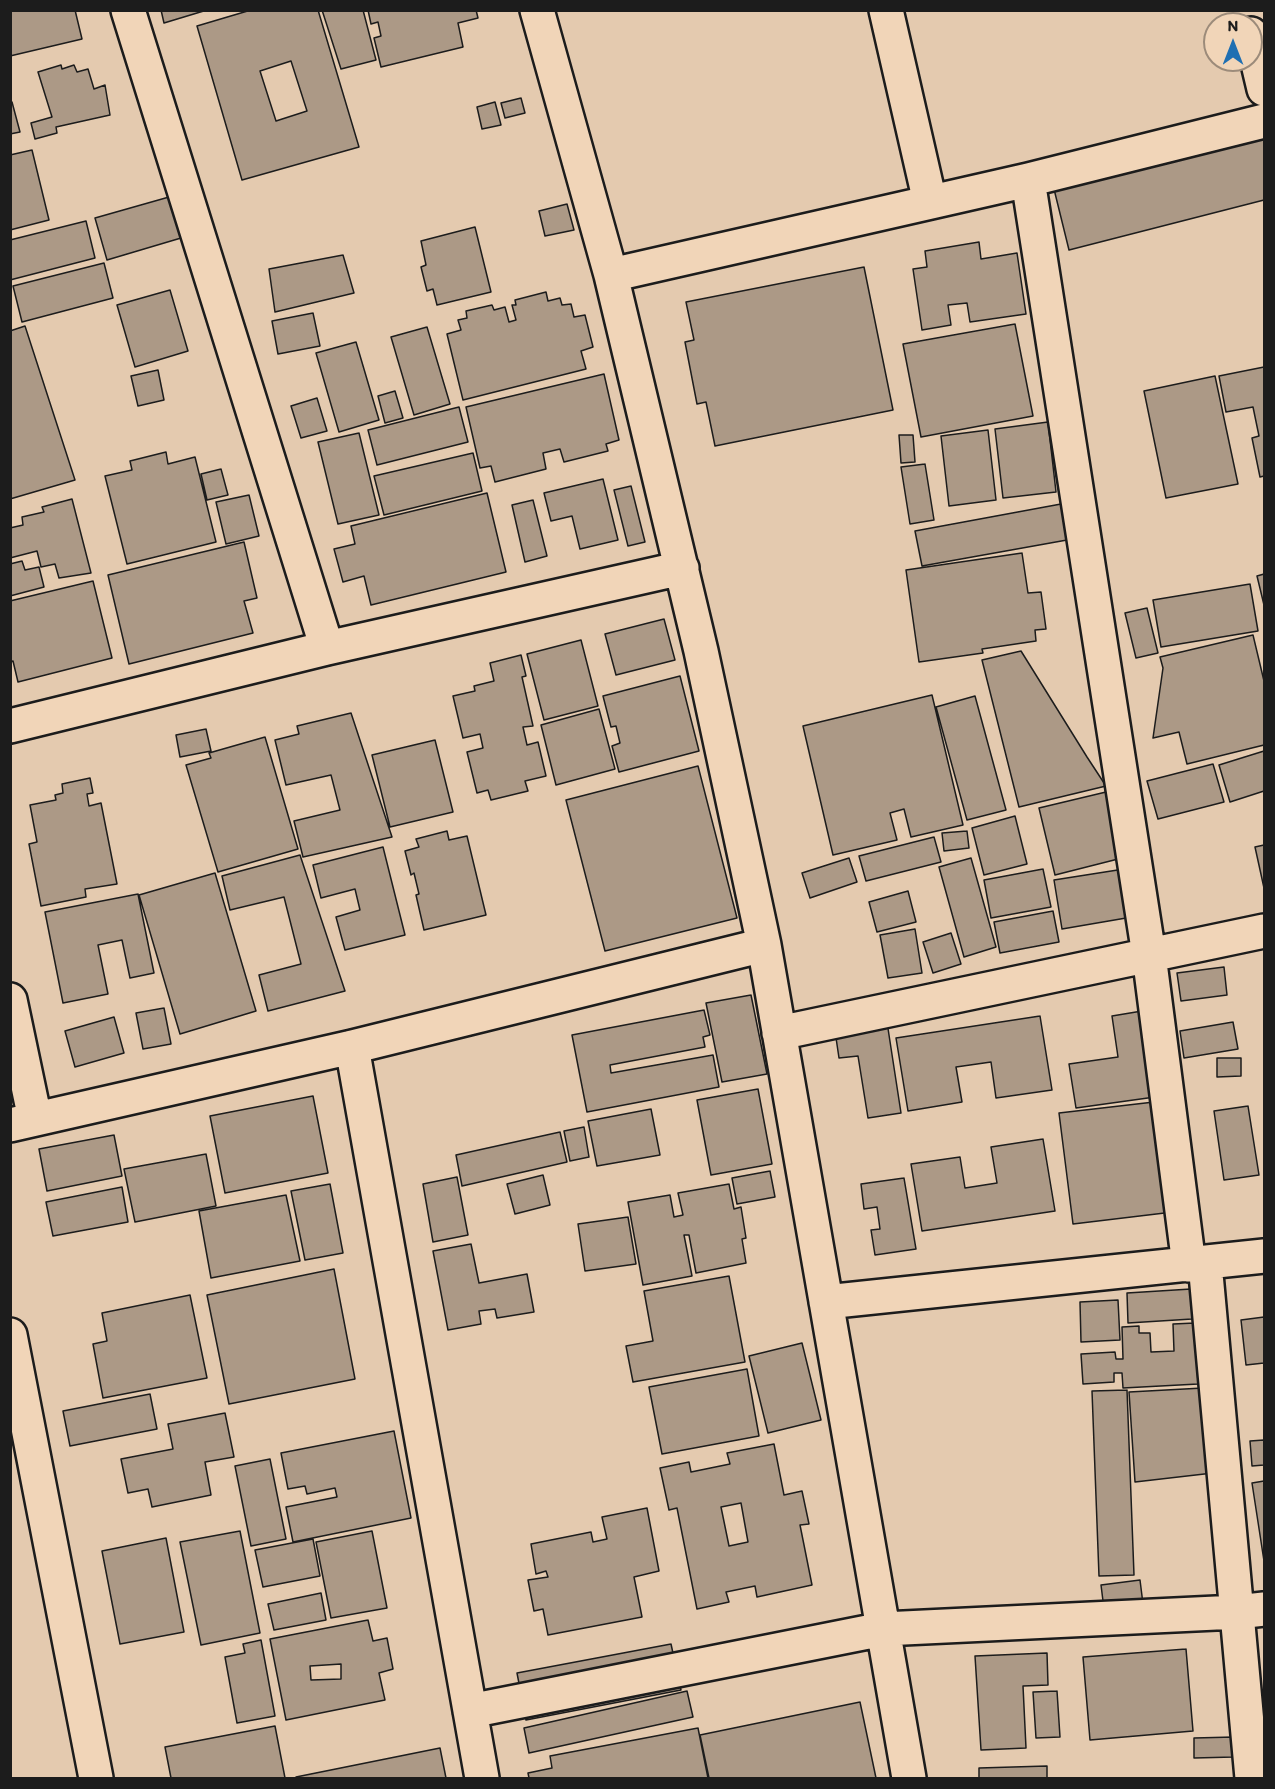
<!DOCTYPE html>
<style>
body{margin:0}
#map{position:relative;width:1275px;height:1789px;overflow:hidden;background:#e4caaf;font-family:Itim,sans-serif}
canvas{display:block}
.frame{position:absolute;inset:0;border:12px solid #1c1c1c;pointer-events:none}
.north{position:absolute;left:1203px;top:12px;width:60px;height:60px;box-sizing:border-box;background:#f1d5b8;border:2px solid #9c8b7a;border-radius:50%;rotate:0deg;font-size:16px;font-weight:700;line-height:24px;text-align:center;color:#1c1c1c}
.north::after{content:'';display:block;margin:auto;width:21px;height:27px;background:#1f6fb2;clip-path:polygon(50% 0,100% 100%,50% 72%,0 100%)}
</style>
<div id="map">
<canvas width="1275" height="1789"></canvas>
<div class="frame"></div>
<div class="north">N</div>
</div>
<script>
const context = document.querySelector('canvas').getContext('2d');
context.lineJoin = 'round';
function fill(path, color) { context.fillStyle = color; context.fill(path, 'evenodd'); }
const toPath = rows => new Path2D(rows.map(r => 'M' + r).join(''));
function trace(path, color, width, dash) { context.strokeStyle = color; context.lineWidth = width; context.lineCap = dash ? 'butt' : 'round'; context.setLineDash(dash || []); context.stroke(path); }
const building = toPath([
 [15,10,75,10,82,39,10,56,10,12,15,10],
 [161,10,207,10,164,23,161,10],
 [251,10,318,10,359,147,242,180,197,26,251,10],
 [291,61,307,111,276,121,260,71,291,61],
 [322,10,363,10,376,60,341,69,322,10],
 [368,10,476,10,478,18,458,23,463,47,381,67,374,38,381,36,378,22,371,24,368,10],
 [61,65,62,69,74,65,77,72,88,69,94,89,105,85,110,115,56,127,57,133,35,139,31,123,52,117,38,72,61,65],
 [521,98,525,113,505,118,501,103,521,98],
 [12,102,20,132,10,134,10,103,12,102],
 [495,102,501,125,482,129,477,107,495,102],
 [1264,131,1264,200,1069,250,1053,185,1264,131],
 [32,150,49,220,10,230,10,155,32,150],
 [169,197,181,238,107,260,95,218,169,197],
 [567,204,574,230,545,236,539,211,567,204],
 [86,221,95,258,10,280,10,240,86,221],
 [475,227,491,292,437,305,433,289,427,291,421,267,426,265,421,241,475,227],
 [979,242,981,259,1017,253,1026,314,970,322,967,303,948,305,951,325,922,330,913,269,927,267,925,251,979,242],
 [343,255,354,293,275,312,269,269,343,255],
 [104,263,113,298,22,322,13,286,104,263],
 [864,267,893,410,715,446,706,402,697,404,685,342,694,340,686,302,864,267],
 [170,290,188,351,135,367,117,305,170,290],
 [546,292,548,301,560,298,562,305,571,304,574,317,585,315,593,347,581,351,586,369,463,400,447,334,461,330,458,320,467,318,466,311,492,305,494,310,505,307,509,322,516,320,512,305,516,305,515,300,546,292],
 [313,313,320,346,278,354,272,321,313,313],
 [1015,324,1033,416,921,437,903,344,1015,324],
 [25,326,75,480,10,499,10,331,25,326],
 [427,327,450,404,414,415,391,337,427,327],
 [356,342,379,420,339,432,316,353,356,342],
 [1264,367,1264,476,1260,477,1252,438,1259,436,1253,407,1226,412,1219,376,1264,367],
 [158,370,164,400,138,406,131,376,158,370],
 [604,374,619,440,606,444,608,451,564,462,560,449,543,453,546,469,495,482,491,466,480,468,466,407,604,374],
 [1215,376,1238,484,1166,498,1144,391,1215,376],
 [395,391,403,418,385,423,378,396,395,391],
 [317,398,327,431,301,438,291,406,317,398],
 [459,407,468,442,377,465,368,430,459,407],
 [1048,422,1056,492,1003,498,995,429,1048,422],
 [988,430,996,500,949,506,941,436,988,430],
 [359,433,379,515,338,524,318,442,359,433],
 [899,435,913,435,915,462,901,463,899,435],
 [166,452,168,464,195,457,216,542,127,564,105,476,132,470,130,461,166,452],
 [473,453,482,491,384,515,374,476,473,453],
 [925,464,934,520,910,524,901,467,925,464],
 [221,469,228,495,207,500,201,474,221,469],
 [603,479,618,540,580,549,572,516,551,521,544,493,603,479],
 [631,486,645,542,628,546,614,490,631,486],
 [487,493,506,572,371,605,364,576,343,582,334,549,355,544,351,526,487,493],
 [249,495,259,536,226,544,216,502,249,495],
 [72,499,91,573,59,578,55,564,41,567,37,551,10,558,10,528,23,525,22,517,44,512,42,507,72,499],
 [533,500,547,556,525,562,512,505,533,500],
 [1061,504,1067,540,922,566,915,531,1061,504],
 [244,542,257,598,244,601,253,633,129,664,108,575,244,542],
 [1022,553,1028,593,1041,592,1046,629,1035,630,1036,641,982,649,983,653,919,662,906,570,1022,553],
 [22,561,25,570,39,567,44,587,10,596,10,564,22,561],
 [1264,574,1264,605,1257,576,1264,574],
 [93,581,112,658,18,682,13,661,10,662,10,601,93,581],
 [1250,584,1258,631,1161,647,1153,600,1250,584],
 [1147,608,1158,653,1136,658,1125,613,1147,608],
 [664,619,675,660,616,675,605,634,664,619],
 [1253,635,1264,681,1264,745,1187,764,1179,732,1153,738,1163,668,1160,657,1253,635],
 [581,640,598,706,544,720,527,654,581,640],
 [1021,651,1087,757,1106,786,1019,807,982,660,1021,651],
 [521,655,526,676,522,677,533,726,523,727,527,745,538,742,546,776,525,781,528,791,491,800,488,790,477,793,467,752,483,748,480,734,463,738,453,696,475,691,474,686,494,681,490,663,521,655],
 [680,676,699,751,619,772,612,746,620,743,616,726,611,727,603,696,680,676],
 [932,695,963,825,911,837,904,809,890,813,897,840,833,855,803,726,932,695],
 [975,696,1006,810,967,820,936,707,975,696],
 [599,709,615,769,556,785,541,725,599,709],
 [351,713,392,837,303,857,294,821,340,810,331,775,286,785,275,740,299,734,297,726,351,713],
 [206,729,211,751,180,757,176,735,206,729],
 [265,737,298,849,218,872,186,765,211,758,209,753,265,737],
 [435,740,453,812,390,827,372,755,435,740],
 [1264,751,1264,791,1230,802,1219,765,1264,751],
 [1213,764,1224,802,1158,819,1147,781,1213,764],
 [698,766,737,918,605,951,566,800,698,766],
 [90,778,93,793,87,794,89,806,101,803,117,884,85,889,86,897,41,906,29,844,37,842,30,805,56,800,55,795,63,793,62,784,90,778],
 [1106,792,1122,858,1055,875,1039,808,1106,792],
 [1015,816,1027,864,984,875,972,828,1015,816],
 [447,831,449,840,467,836,486,915,424,930,416,895,419,894,414,873,411,875,405,851,419,847,416,839,447,831],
 [967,831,969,848,944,851,942,833,967,831],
 [934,837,941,862,866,881,859,856,934,837],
 [1264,845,1264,888,1255,847,1264,845],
 [383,847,405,935,345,950,336,917,360,910,355,889,321,898,313,865,383,847],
 [300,855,345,991,268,1011,259,975,301,964,284,897,230,910,222,876,300,855],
 [849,858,857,882,810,898,802,873,849,858],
 [971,858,996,947,964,957,939,867,971,858],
 [1043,869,1051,907,991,918,984,880,1043,869],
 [1124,869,1132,917,1062,929,1054,880,1124,869],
 [215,873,256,1011,180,1034,139,895,215,873],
 [908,891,916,922,877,932,869,902,908,891],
 [138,894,154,973,130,978,122,940,98,945,108,994,63,1003,45,912,138,894],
 [1053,911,1059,942,1000,953,994,922,1053,911],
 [915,929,922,973,888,978,880,935,915,929],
 [951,933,961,964,933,973,923,942,951,933],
 [1224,967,1227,995,1181,1001,1177,973,1224,967],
 [751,995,767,1074,722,1082,706,1003,751,995],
 [164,1008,171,1044,143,1049,136,1013,164,1008],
 [704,1010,710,1035,703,1037,705,1047,610,1065,611,1073,713,1055,719,1087,587,1112,572,1035,704,1010],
 [1142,1011,1155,1097,1076,1108,1069,1064,1118,1057,1112,1016,1142,1011],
 [1040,1016,1052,1090,996,1098,991,1062,956,1067,962,1102,908,1111,896,1038,1040,1016],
 [114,1017,124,1053,75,1067,65,1031,114,1017],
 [887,1022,901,1113,868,1118,858,1056,839,1058,835,1031,887,1022],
 [1233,1022,1238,1049,1184,1058,1180,1031,1233,1022],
 [1217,1058,1241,1058,1241,1076,1217,1077,1217,1058],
 [758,1089,772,1164,711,1175,697,1100,758,1089],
 [313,1096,328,1173,225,1193,210,1116,313,1096],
 [1154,1102,1173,1212,1073,1224,1059,1113,1154,1102],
 [1248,1106,1259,1175,1224,1180,1214,1111,1248,1106],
 [651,1109,660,1155,597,1166,588,1121,651,1109],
 [584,1127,589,1157,570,1161,564,1131,584,1127],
 [560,1132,567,1162,462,1186,456,1155,560,1132],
 [114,1135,122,1176,47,1191,39,1149,114,1135],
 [1043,1139,1055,1211,922,1231,911,1164,960,1157,965,1188,997,1183,991,1147,1043,1139],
 [206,1154,216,1206,135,1222,124,1169,206,1154],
 [770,1171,775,1197,737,1204,732,1178,770,1171],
 [543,1175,550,1205,515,1214,507,1184,543,1175],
 [457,1177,468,1235,433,1242,423,1184,457,1177],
 [904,1178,916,1249,875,1255,871,1230,880,1229,877,1207,864,1209,861,1184,904,1178],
 [330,1184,343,1253,305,1260,291,1191,330,1184],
 [729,1184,734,1209,741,1207,746,1238,742,1239,746,1263,696,1273,689,1235,684,1235,692,1276,643,1285,628,1202,670,1195,674,1217,683,1215,678,1193,729,1184],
 [122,1187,128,1222,53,1236,46,1202,122,1187],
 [286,1195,300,1261,211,1278,199,1211,286,1195],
 [628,1217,636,1264,585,1271,578,1224,628,1217],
 [471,1244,479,1283,527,1274,534,1312,497,1318,495,1309,479,1311,481,1324,448,1330,433,1251,471,1244],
 [334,1269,355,1379,229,1404,207,1295,334,1269],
 [729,1276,745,1362,633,1382,626,1346,653,1341,644,1291,729,1276],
 [1191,1289,1192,1319,1128,1323,1127,1293,1191,1289],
 [190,1295,207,1378,103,1398,93,1344,107,1341,102,1313,190,1295],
 [1118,1300,1120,1340,1081,1342,1080,1302,1118,1300],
 [1264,1317,1264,1363,1246,1365,1241,1320,1264,1317],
 [1195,1323,1198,1384,1123,1388,1122,1373,1114,1373,1114,1382,1083,1384,1081,1354,1115,1352,1116,1359,1123,1359,1122,1327,1139,1326,1139,1333,1150,1333,1151,1352,1174,1351,1173,1324,1195,1323],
 [802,1343,821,1420,768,1433,749,1356,802,1343],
 [747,1369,759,1436,662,1454,649,1387,747,1369],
 [1203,1388,1213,1473,1135,1482,1129,1392,1203,1388],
 [1127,1390,1134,1575,1099,1576,1092,1391,1127,1390],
 [150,1394,157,1429,70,1446,63,1411,150,1394],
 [225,1413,234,1457,205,1462,211,1495,152,1507,148,1489,128,1493,121,1459,173,1449,168,1424,225,1413],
 [394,1431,411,1518,293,1542,286,1507,337,1497,335,1488,307,1494,305,1486,288,1489,281,1453,394,1431],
 [1264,1440,1264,1465,1252,1466,1250,1441,1264,1440],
 [774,1444,784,1495,802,1491,809,1524,800,1525,812,1585,757,1597,755,1586,726,1592,729,1602,697,1609,677,1508,669,1510,660,1468,689,1462,691,1472,730,1464,727,1453,774,1444],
 [741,1503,748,1542,729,1546,721,1507,741,1503],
 [270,1459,286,1539,251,1546,235,1466,270,1459],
 [1264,1481,1264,1561,1252,1483,1264,1481],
 [647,1508,659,1571,634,1577,642,1617,548,1635,543,1609,534,1611,528,1580,548,1577,546,1571,536,1574,531,1544,591,1532,593,1542,607,1539,602,1517,647,1508],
 [240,1531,260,1633,201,1645,180,1542,240,1531],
 [372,1531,387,1608,331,1618,316,1542,372,1531],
 [166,1538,184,1632,120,1644,102,1551,166,1538],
 [313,1539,320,1576,263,1587,255,1550,313,1539],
 [1140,1580,1146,1628,1107,1633,1101,1585,1140,1580],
 [321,1593,326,1620,274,1630,268,1604,321,1593],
 [368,1620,373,1641,387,1638,393,1669,379,1673,385,1700,286,1720,270,1639,368,1620],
 [341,1664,341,1679,311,1680,310,1666,341,1664],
 [261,1640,275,1716,237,1723,225,1657,245,1653,243,1644,261,1640],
 [671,1644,681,1690,526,1720,517,1673,671,1644],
 [1186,1649,1193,1731,1090,1740,1083,1657,1186,1649],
 [1047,1653,1048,1685,1023,1686,1026,1748,981,1750,975,1656,1047,1653],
 [687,1691,693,1717,529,1753,524,1728,687,1691],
 [1057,1691,1060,1737,1036,1738,1033,1692,1057,1691],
 [860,1702,876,1778,709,1778,700,1735,860,1702],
 [275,1726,285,1778,171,1778,165,1747,275,1726],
 [698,1728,708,1778,529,1778,528,1773,552,1768,550,1756,698,1728],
 [1234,1737,1234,1757,1194,1758,1194,1738,1234,1737],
 [440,1748,446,1778,297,1778,296,1777,440,1748],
 [1047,1766,1047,1778,979,1778,979,1768,1047,1766]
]);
fill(building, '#ac9986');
trace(building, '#1c1c1c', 1.5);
const minor = toPath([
 [128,10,327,648],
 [537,10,611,275,701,651,764,945,909,1778],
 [886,10,930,202],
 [1251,34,1264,89],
 [1028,180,1149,955,1189,1265],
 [611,275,1028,180,1264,121],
 [10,726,327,648,682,568],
 [10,1000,35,1119],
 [779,1033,1264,931],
 [352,1047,482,1778],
 [10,1125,352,1047,764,945],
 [1205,1263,1252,1778],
 [826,1302,1264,1256],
 [10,1335,96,1778],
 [470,1711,883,1629,1237,1612,1264,1609]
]);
trace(minor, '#1c1c1c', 38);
trace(minor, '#f1d5b8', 33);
</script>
